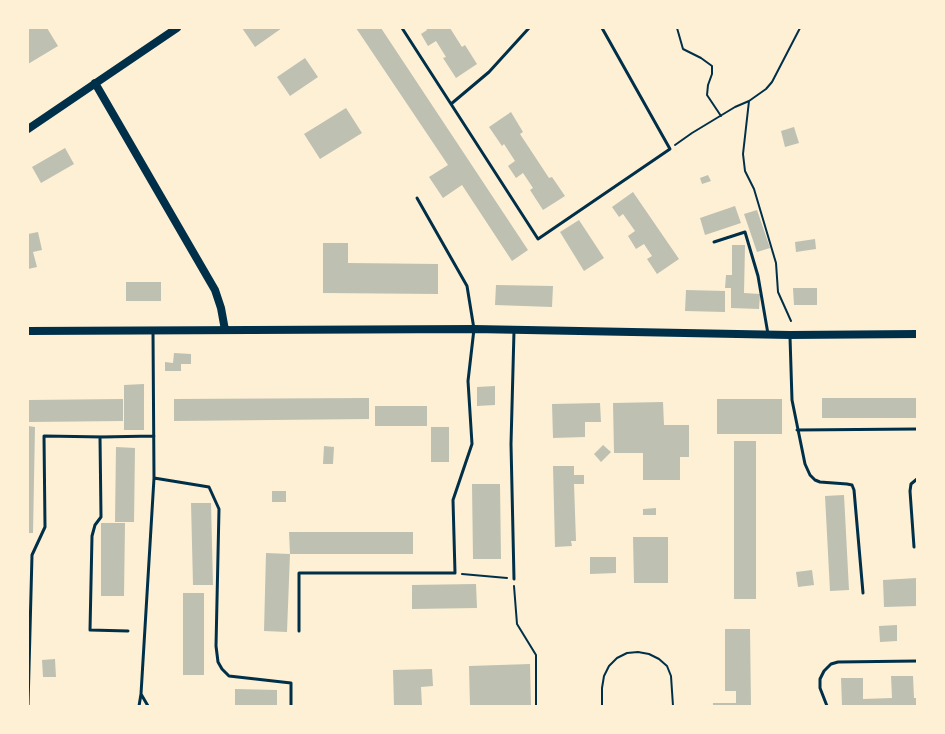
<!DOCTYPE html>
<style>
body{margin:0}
#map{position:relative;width:945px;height:734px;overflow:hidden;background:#fdf0d5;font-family:Mulish,sans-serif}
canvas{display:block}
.frame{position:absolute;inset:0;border:29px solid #fdf0d5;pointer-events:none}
</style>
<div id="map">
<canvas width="945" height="734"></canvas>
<div class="frame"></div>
</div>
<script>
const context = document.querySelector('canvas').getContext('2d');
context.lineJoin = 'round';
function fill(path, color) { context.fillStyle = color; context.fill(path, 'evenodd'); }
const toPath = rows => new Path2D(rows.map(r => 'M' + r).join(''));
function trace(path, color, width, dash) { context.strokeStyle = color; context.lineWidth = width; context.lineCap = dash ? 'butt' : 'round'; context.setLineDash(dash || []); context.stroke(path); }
fill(toPath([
 [28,28,47,28,58,46,28,64],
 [242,28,282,28,255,47],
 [356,28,381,28,528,250,512,261,462,185,443,198,429,177,448,165],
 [426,28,450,28,462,47,465,45,477,64,456,78,443,58,446,57,436,41,428,46,421,34,427,30],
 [305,58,318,77,290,96,277,77],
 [346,108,362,133,320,159,304,134],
 [511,112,523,132,520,134,549,178,552,177,565,196,543,210,530,190,533,188,523,173,516,178,508,166,515,161,504,144,502,146,489,127],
 [794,127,799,143,785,147,781,131],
 [65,148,74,164,41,183,32,167],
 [708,175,711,181,702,184,700,178],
 [633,192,679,259,657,274,647,259,652,256,644,244,636,249,628,236,635,231,623,214,619,217,612,207],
 [735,206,741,223,705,235,700,218],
 [757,210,770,248,757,252,744,214],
 [579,220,604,258,584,271,560,232],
 [38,232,42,250,33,252,37,267,28,269,28,234],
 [815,239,816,249,796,252,795,242],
 [323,243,348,243,348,263,438,264,438,294,323,293],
 [732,245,745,245,744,293,760,294,759,309,731,308,731,288,725,288,726,275,732,275],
 [126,282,161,282,161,301,126,301],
 [496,285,553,286,552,307,495,305],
 [793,288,817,288,817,305,794,305],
 [686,290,725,291,725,312,685,311],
 [174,353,191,354,191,364,181,364,181,371,165,371,165,362,173,363],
 [144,384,144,430,124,430,124,385],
 [495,386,495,405,477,406,477,387],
 [369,398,369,419,174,421,174,399],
 [822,398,917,398,917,418,822,418],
 [123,399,123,421,29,422,29,400],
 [717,399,782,399,782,434,717,434],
 [663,402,664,425,689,425,689,457,680,457,680,480,643,480,643,453,614,453,613,403],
 [600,403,601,422,585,422,585,437,553,438,552,404],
 [375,406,427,406,427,426,375,426],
 [28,426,35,427,33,533,28,533],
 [431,427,449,427,449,462,431,462],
 [734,441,756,441,756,599,734,599],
 [603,445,611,452,601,462,594,454],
 [324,446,334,447,333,464,323,464],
 [116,447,135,448,134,522,115,522],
 [553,466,574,466,574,475,584,475,584,484,574,484,576,541,571,541,572,546,555,547],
 [472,484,500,484,501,559,473,559],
 [272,491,286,491,286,502,272,502],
 [844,495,849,590,830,591,825,496],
 [191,503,211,503,213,585,193,585],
 [656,508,656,515,643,515,643,509],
 [101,523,125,523,124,596,101,596],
 [289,532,413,532,413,554,290,554,287,632,264,631,266,553,290,554],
 [633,537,668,537,668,583,634,583],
 [590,557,616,557,616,573,590,574],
 [812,570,814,585,798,587,796,572],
 [917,578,917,606,884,607,883,580],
 [476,584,477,608,412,609,412,585],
 [183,593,204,593,204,675,183,675],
 [897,625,897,641,880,642,879,626],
 [725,629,750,629,751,706,713,706,713,703,736,703,736,691,725,691],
 [55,659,56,677,43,677,42,660],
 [530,664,531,706,470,706,469,666],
 [432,669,433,686,421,687,422,706,394,706,393,670],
 [891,676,913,676,914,698,917,698,917,706,842,706,841,678,863,678,863,699,892,698],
 [235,689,277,690,277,706,235,706]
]), '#bec0b2');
trace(toPath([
 [677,28,683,49,701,58,712,66,712,74,708,85,707,95,721,116],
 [749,101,743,154,745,171,754,189,776,263,778,292,791,321],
 [675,145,692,133,735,107,749,101,766,89,772,82,800,28],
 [462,574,507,578],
 [514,586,517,624,536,655,536,706],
 [602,706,602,688,604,676,609,666,617,658,627,653,638,652,649,654,659,659,667,666,671,676,673,706]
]), '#003049', 2);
trace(toPath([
 [402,28,538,239,670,149,602,28],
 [451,104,489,72,529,28],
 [714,242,745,232,758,276,768,334],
 [790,337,792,400,805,464,810,475,815,480,820,482,847,484,852,485,854,490,863,593],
 [797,430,917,429],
 [154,478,209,487,219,509,216,646,218,662,222,669,229,676,291,683,291,706],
 [914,547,910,491,911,484,917,479],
 [514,579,511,444,514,331],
 [128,631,90,630,92,536,95,525,101,517,100,437,154,436],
 [299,631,299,573,455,573,453,500,472,444,468,381,474,329,467,286,417,198],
 [28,706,32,555,45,527,44,436,105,437],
 [139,706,141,694],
 [148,706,141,694,154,478,153,332],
 [827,706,820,688,820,679,824,671,831,664,838,662,917,661]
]), '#003049', 3);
trace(toPath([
 [95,83,215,290,221,308,225,330],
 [28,129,177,28],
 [28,331,474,329,790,335,917,334]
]), '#003049', 8);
</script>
